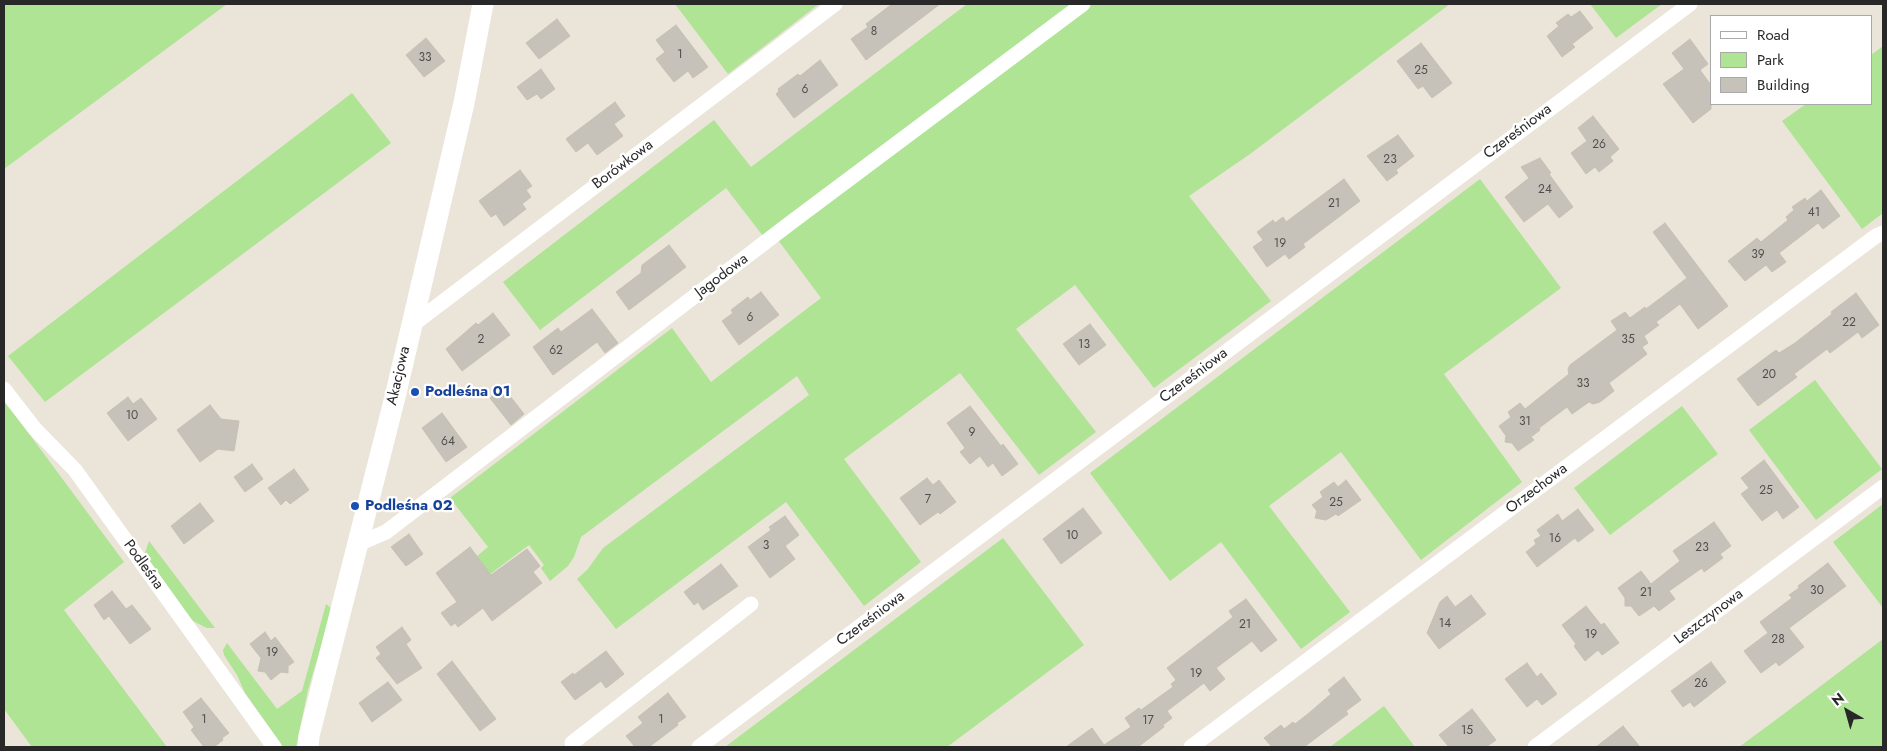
<!DOCTYPE html>
<meta charset="utf-8">
<style>
body{margin:0}
#map{position:relative;width:1887px;height:751px;overflow:hidden;background:#ebe4d9;font-family:Jost,sans-serif}
canvas{display:block}
.frame{position:absolute;inset:0;border:5px solid #282828;pointer-events:none}
.legend{position:absolute;left:1710px;top:15px;width:162px;height:90px;box-sizing:border-box;background:#fff;border:1px solid #a9a9a9;margin:0;padding:6px 9px;list-style:none;font-size:15px;color:#282828}
.legend li{display:flex;align-items:center;gap:10px;height:25px}
.legend b{width:25px;border:1px solid #a9a9a9}
.north{position:absolute;left:1822px;top:686px;width:50px;height:50px;-webkit-text-stroke:4px #fff;paint-order:stroke;rotate:322deg;font-size:14px;font-weight:700;line-height:20px;text-align:center;color:#282828}
.north::after{content:'';display:block;margin:auto;width:18px;height:22px;background:#282828;clip-path:polygon(50% 0,100% 100%,50% 72%,0 100%)}
</style>
<div id="map">
<canvas width="1887" height="751"></canvas>
<div class="frame"></div>
<ul class="legend">
<li><b style="height:6px;background:#fff"></b>Road</li>
<li><b style="height:14px;background:#aee494"></b>Park</li>
<li><b style="height:14px;background:#c6c1b9"></b>Building</li>
</ul>
<div class="north">N</div>
</div>
<script>
const context = document.querySelector('canvas').getContext('2d');
context.lineJoin = 'round';
function fill(path, color) { context.fillStyle = color; context.fill(path, 'evenodd'); }
const toPath = rows => new Path2D(rows.map(r => 'M' + r).join(''));
function trace(path, color, width, dash) { context.strokeStyle = color; context.lineWidth = width; context.lineCap = dash ? 'butt' : 'round'; context.setLineDash(dash || []); context.stroke(path); }
function write(font, color, halo, rows, align = 'center') {
  context.font = font + ' Jost,sans-serif'; context.lineWidth = 4.5; context.setLineDash([]); context.textBaseline = 'middle'; context.strokeStyle = halo; context.fillStyle = color; for (const [text, x, y, turn = 0] of rows) {
    context.save(); context.translate(x, y); context.rotate((+turn || 0) * Math.PI / 180); context.textAlign = isNaN(turn) ? turn : align; if (halo) context.strokeText(text, 0, 0); context.fillText(text, 0, 0); context.restore();
  }
}
fill(toPath([
 [4,4,227,4,4,169],
 [675,4,819,4,728,74],
 [967,4,1074,4,763,236,726,188,540,330,503,282,714,120,751,167],
 [1092,4,1450,4,1250,154,1189,196,1271,301,1154,388,1075,285,1016,329,1096,432,1039,475,960,373,844,459,921,562,864,606,786,502,616,629,577,579,587,570,603,548,809,395,797,376,581,537,574,557,568,566,550,581,541,568,544,565,529,545,489,575,476,557,488,547,450,498,672,328,711,382,821,298,778,240],
 [1590,4,1662,4,1616,38],
 [1883,46,1883,213,1862,229,1782,121,1806,104,1871,104,1871,55],
 [352,93,391,143,45,402,8,356],
 [1480,179,1561,288,1444,374,1522,482,1421,560,1341,452,1269,506,1350,612,1301,649,1221,542,1170,581,1090,473],
 [1815,380,1882,469,1816,520,1749,430],
 [4,400,124,562,64,610,167,747,32,747,4,709],
 [1682,406,1718,454,1610,535,1574,488],
 [1883,504,1883,608,1833,542],
 [1003,538,1084,645,947,747,725,747],
 [149,541,215,628,207,628,191,620,150,562,145,553],
 [326,604,332,609,308,690,296,747,283,747,245,693,237,675,224,655,223,650,227,643,277,709,302,691],
 [1883,639,1883,747,1739,747,1773,722],
 [1384,706,1415,747,1330,747]
]), '#aee494');
const building = toPath([
 [892,4,940,4,866,60,851,39,868,27,866,24,892,4],
 [1580,11,1593,28,1572,44,1575,47,1562,57,1547,36,1559,26,1556,23,1568,14,1571,17,1580,11],
 [557,19,570,36,539,59,526,43,557,19],
 [676,25,708,67,693,78,688,71,674,82,656,59,665,52,656,40,676,25],
 [426,38,445,61,424,77,406,55,426,38],
 [1690,39,1708,64,1700,70,1711,85,1711,109,1693,123,1663,84,1684,69,1672,53,1690,39],
 [1421,43,1452,83,1432,98,1423,86,1418,89,1397,61,1421,43],
 [820,60,838,85,794,118,776,94,779,91,778,89,798,74,800,76,820,60],
 [541,69,555,89,541,99,537,94,527,100,517,87,541,69],
 [615,102,625,116,614,124,623,136,597,155,588,143,576,152,566,139,615,102],
 [1593,116,1619,149,1610,157,1613,161,1599,172,1595,167,1586,174,1571,153,1587,141,1578,128,1593,116],
 [1398,135,1414,156,1396,170,1398,173,1387,181,1367,156,1398,135],
 [1540,158,1551,173,1549,174,1573,207,1559,218,1548,204,1524,222,1505,197,1529,178,1521,167,1540,158],
 [520,170,532,186,526,190,531,197,522,204,526,209,504,226,496,214,491,217,479,201,520,170],
 [1344,179,1360,201,1303,244,1305,247,1289,259,1285,254,1267,267,1253,247,1263,240,1257,232,1273,220,1275,223,1283,217,1286,222,1344,179],
 [1821,190,1840,216,1823,229,1818,223,1779,253,1786,262,1772,272,1766,265,1745,281,1728,261,1757,238,1761,242,1788,220,1786,217,1794,210,1792,207,1805,198,1807,201,1821,190],
 [1665,223,1728,306,1698,329,1680,304,1656,322,1659,325,1644,336,1648,343,1642,347,1647,354,1609,383,1614,391,1600,402,1593,404,1589,402,1572,414,1567,407,1539,428,1540,430,1531,437,1534,440,1518,451,1512,443,1505,442,1506,436,1499,426,1511,417,1508,412,1520,403,1525,409,1569,374,1568,369,1570,365,1617,330,1611,321,1625,312,1630,318,1645,307,1646,309,1687,278,1653,232,1665,223],
 [669,245,686,267,629,310,616,292,641,273,642,265,669,245],
 [761,292,779,315,739,345,722,321,733,313,731,310,748,297,750,300,761,292],
 [1856,293,1879,325,1862,338,1858,332,1830,353,1827,349,1794,374,1797,377,1758,406,1737,379,1776,350,1779,353,1795,343,1832,314,1831,312,1856,293],
 [592,309,618,343,605,353,597,342,553,375,533,347,558,328,561,332,592,309],
 [493,313,510,335,462,371,446,349,476,323,478,325,493,313],
 [1090,324,1106,345,1079,365,1063,344,1090,324],
 [503,387,524,414,511,425,490,398,503,387],
 [128,397,133,404,141,398,157,419,128,441,107,413,128,397],
 [210,405,221,419,239,421,234,451,218,449,200,462,177,430,210,405],
 [970,406,1001,446,1003,444,1018,464,1002,476,993,463,988,467,980,456,970,464,960,452,965,448,947,423,970,406],
 [442,413,467,447,446,462,422,428,442,413],
 [1764,460,1799,507,1783,519,1777,510,1762,521,1741,494,1749,488,1741,478,1764,460],
 [252,464,263,479,245,492,234,477,252,464],
 [294,469,309,490,290,504,286,500,281,505,268,488,294,469],
 [927,478,933,485,939,480,956,502,940,514,938,512,920,525,900,498,927,478],
 [1346,480,1361,500,1338,516,1336,514,1326,520,1315,518,1317,511,1312,505,1323,497,1320,492,1334,482,1338,487,1346,480],
 [200,503,214,521,184,544,171,526,200,503],
 [1083,508,1102,533,1061,564,1043,539,1083,508],
 [1578,509,1594,530,1578,542,1575,538,1537,567,1526,552,1536,544,1534,540,1541,536,1537,530,1558,514,1562,521,1578,509],
 [785,516,799,535,785,546,795,559,770,578,748,547,771,530,769,527,785,516],
 [1714,522,1731,546,1720,554,1723,558,1704,572,1702,568,1669,591,1675,599,1659,611,1654,606,1639,616,1631,606,1625,606,1625,598,1618,588,1641,571,1651,584,1680,561,1673,551,1714,522],
 [409,534,423,554,406,566,391,547,409,534],
 [470,547,491,575,527,549,540,566,533,572,542,583,492,621,483,608,458,627,455,623,451,626,441,613,457,602,436,573,470,547],
 [1828,563,1846,586,1789,628,1804,647,1779,666,1776,662,1761,673,1744,651,1768,633,1760,622,1792,598,1789,595,1799,588,1798,586,1828,563],
 [721,564,738,586,703,610,698,602,694,605,684,592,721,564],
 [112,591,126,609,132,605,151,629,130,644,109,616,104,620,94,605,112,591],
 [1471,595,1486,614,1439,649,1427,633,1440,602,1447,596,1455,607,1471,595],
 [1246,599,1277,640,1261,652,1252,641,1216,668,1225,679,1210,691,1204,683,1167,711,1172,718,1163,725,1164,727,1138,747,1066,747,1092,728,1104,745,1131,727,1125,718,1139,708,1141,710,1173,687,1171,684,1176,680,1167,668,1233,617,1229,611,1246,599],
 [1586,606,1601,625,1604,623,1619,643,1602,655,1598,650,1585,661,1574,646,1576,644,1562,625,1586,606],
 [402,627,411,640,406,644,422,668,397,684,376,658,381,654,376,647,402,627],
 [265,632,271,641,275,637,294,662,288,666,288,673,281,672,271,680,265,672,258,671,261,658,250,644,265,632],
 [606,651,624,674,606,688,601,681,575,700,561,682,573,673,574,675,606,651],
 [452,661,496,719,480,731,437,674,452,661],
 [1711,662,1726,682,1694,707,1690,702,1683,707,1671,691,1711,662],
 [1527,663,1537,677,1541,673,1557,694,1542,705,1537,699,1527,707,1505,679,1527,663],
 [1344,677,1361,700,1346,711,1348,714,1304,747,1272,747,1264,738,1281,725,1284,729,1293,722,1295,724,1309,713,1331,694,1328,690,1344,677],
 [388,682,402,700,372,722,359,703,388,682],
 [668,693,686,717,677,723,678,725,649,747,635,747,626,736,643,723,638,717,668,693],
 [201,698,229,733,222,738,223,740,214,747,204,747,191,730,194,727,183,712,201,698],
 [1472,709,1496,740,1486,747,1449,747,1439,735,1472,709],
 [1623,726,1640,747,1596,747,1623,726]
]);
fill(building, '#c6c1b9');
trace(building, '#c6c0b3', 1);
trace(toPath([
 [411,326,835,4],
 [4,389,35,429,75,470,274,747],
 [358,544,386,532,789,224,1083,4],
 [572,743,751,604],
 [699,747,1690,4],
 [1191,747,1876,236,1883,233],
 [1535,747,1883,487]
]), '#fff', 15);
trace(toPath([
 [308,747,309,736,395,397,464,103,483,4]
]), '#fff', 21);
for (const [x, y, r, color] of [
 [415,392,5,"#1a4fb4"],
 [355,506,5,"#1a4fb4"]
]) { const dot = new Path2D(); dot.arc(x, y, r, 0, 2 * Math.PI); context.fillStyle = color; context.fill(dot); trace(dot, '#fff', 2); }
write('12px', '#504e4c', null, [
 ["8",874,32],
 ["1",680,55],
 ["33",425,58],
 ["25",1421,71],
 ["6",805,90],
 ["26",1599,145],
 ["23",1390,160],
 ["24",1545,190],
 ["21",1334,204],
 ["41",1814,213],
 ["19",1280,244],
 ["39",1758,255],
 ["6",750,318],
 ["22",1849,323],
 ["2",481,340],
 ["35",1628,340],
 ["13",1084,345],
 ["62",556,351],
 ["20",1769,375],
 ["33",1583,384],
 ["10",132,416],
 ["31",1525,422],
 ["9",972,433],
 ["64",448,442],
 ["25",1766,491],
 ["7",928,500],
 ["25",1336,503],
 ["10",1072,536],
 ["16",1555,539],
 ["3",766,546],
 ["23",1702,548],
 ["30",1817,591],
 ["21",1646,593],
 ["14",1445,624],
 ["21",1245,625],
 ["19",1591,635],
 ["28",1778,640],
 ["19",272,653],
 ["19",1196,674],
 ["26",1701,684],
 ["1",204,720],
 ["1",661,720],
 ["17",1148,721],
 ["15",1467,731]
]);
write('15px', '#282828', '#fff', [
 ["Czereśniowa",1518,132,-37],
 ["Borówkowa",623,165,-37],
 ["Jagodowa",722,276,-37],
 ["Akacjowa",399,376,-77],
 ["Czereśniowa",1194,376,-37],
 ["Orzechowa",1537,489,-37],
 ["Podleśna",143,565,54],
 ["Leszczynowa",1709,617,-37],
 ["Czereśniowa",871,619,-37]
]);
write('bold 15px', '#164399', '#fff', [
 ["Podleśna 01",425,392],
 ["Podleśna 02",365,506]
], 'left');
</script>
